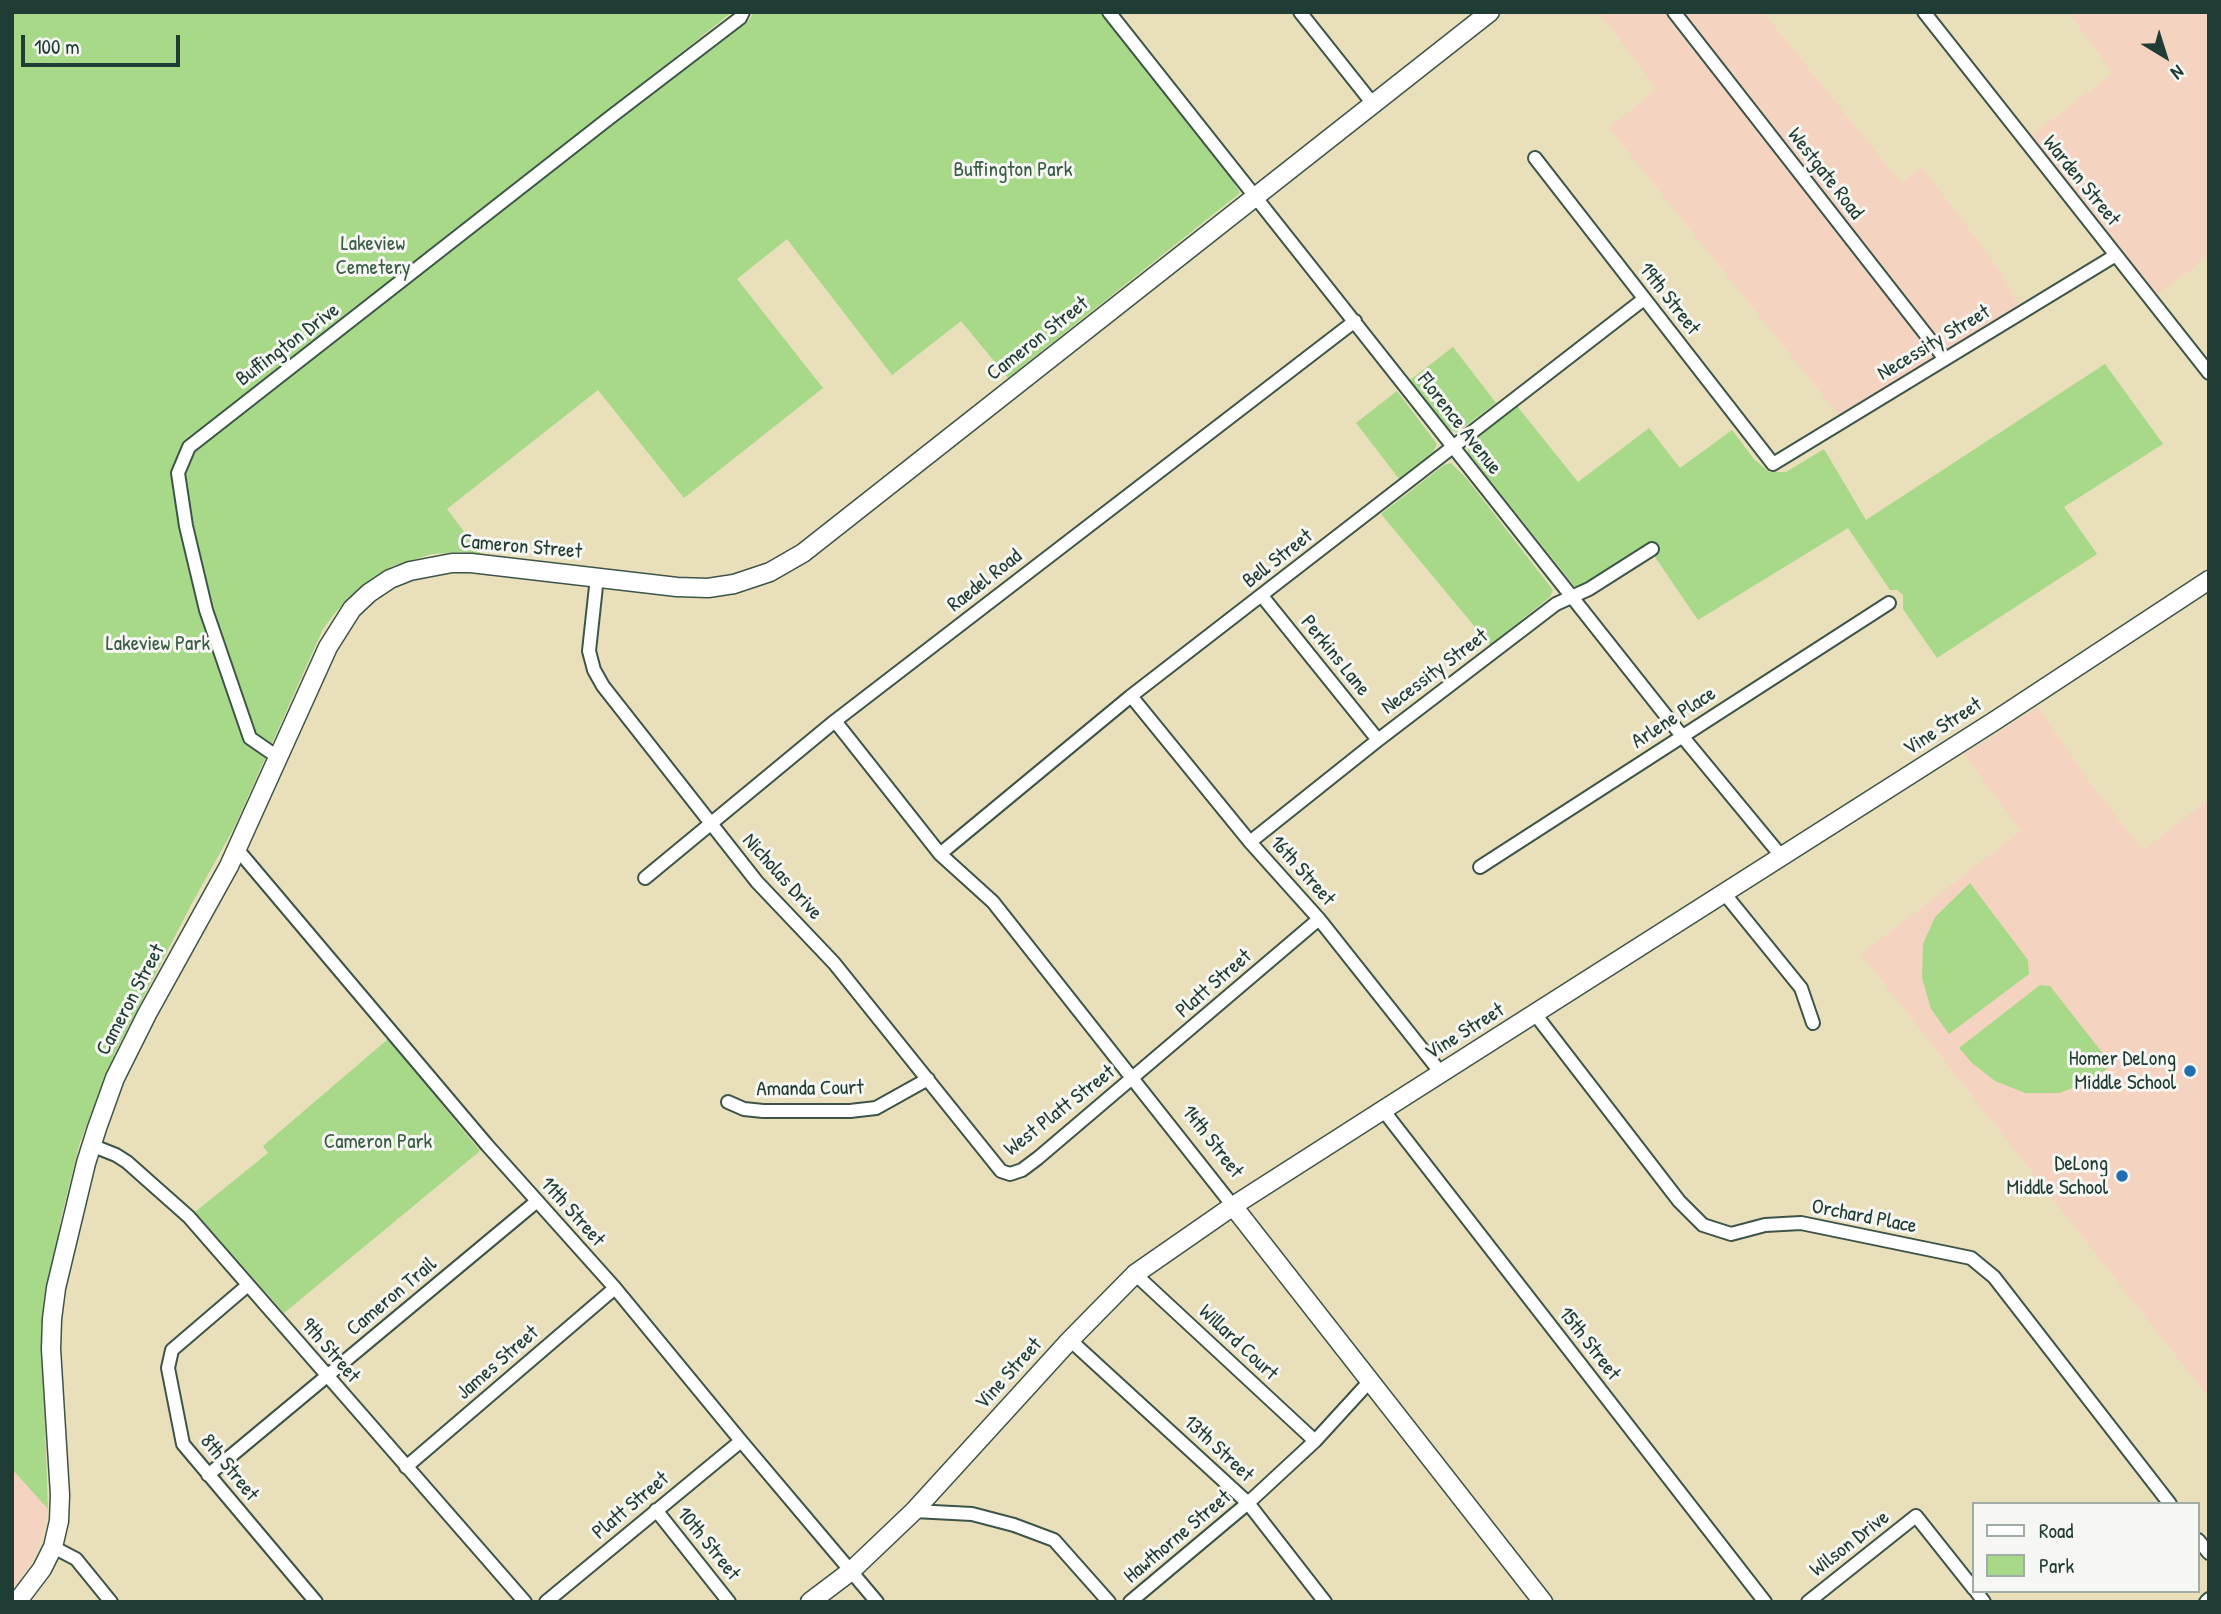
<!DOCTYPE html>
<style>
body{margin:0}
#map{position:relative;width:2221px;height:1614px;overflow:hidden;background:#e9dfbb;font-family:"Patrick Hand",sans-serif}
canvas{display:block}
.frame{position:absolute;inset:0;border:14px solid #1f3d34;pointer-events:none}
.legend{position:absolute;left:1972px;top:1502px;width:228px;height:91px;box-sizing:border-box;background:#f6f6f2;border:2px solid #a0aca6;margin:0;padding:9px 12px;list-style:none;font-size:21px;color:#1f3d34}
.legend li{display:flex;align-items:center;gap:14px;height:35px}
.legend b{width:35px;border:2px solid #a0aca6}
.north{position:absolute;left:2130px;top:21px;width:70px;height:70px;-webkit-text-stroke:5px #f6f6f2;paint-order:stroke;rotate:142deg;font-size:19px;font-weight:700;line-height:28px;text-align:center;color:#1f3d34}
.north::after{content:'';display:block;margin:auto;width:24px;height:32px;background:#1f3d34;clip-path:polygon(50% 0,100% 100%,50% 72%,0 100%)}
.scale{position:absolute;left:21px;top:35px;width:159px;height:32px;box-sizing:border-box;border:4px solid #1f3d34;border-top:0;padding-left:9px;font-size:21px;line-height:24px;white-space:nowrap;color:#1f3d34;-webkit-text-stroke:5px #f6f6f2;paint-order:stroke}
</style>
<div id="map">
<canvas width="2221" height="1614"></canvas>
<div class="frame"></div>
<ul class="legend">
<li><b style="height:9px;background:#fff"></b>Road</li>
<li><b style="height:19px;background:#a7d988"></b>Park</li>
</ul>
<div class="north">N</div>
<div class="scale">100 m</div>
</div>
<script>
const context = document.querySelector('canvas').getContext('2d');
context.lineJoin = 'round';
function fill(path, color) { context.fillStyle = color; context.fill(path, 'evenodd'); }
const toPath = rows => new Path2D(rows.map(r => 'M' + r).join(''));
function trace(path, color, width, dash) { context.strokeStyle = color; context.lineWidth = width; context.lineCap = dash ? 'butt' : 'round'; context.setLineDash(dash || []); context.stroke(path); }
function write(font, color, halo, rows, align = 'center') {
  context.font = font + ' "Patrick Hand",sans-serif'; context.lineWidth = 6; context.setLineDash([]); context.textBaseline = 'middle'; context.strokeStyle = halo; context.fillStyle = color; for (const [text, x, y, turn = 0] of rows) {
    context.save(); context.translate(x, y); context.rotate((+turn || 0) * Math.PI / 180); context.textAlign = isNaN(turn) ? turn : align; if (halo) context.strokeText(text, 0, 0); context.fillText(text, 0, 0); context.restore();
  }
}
fill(toPath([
 [1599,12,1763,12,1901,183,1922,167,1999,269,2019,308,1841,418,1609,128,1657,89],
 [2068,12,2209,12,2209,256,2156,295,2031,136,2113,73],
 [2038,707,2091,784,2143,850,2209,799,2209,1398,1861,954,2021,831,1964,754],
 [12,1469,48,1509,41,1540,32,1561,12,1590]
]), '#f5d3c1');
fill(toPath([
 [12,12,732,12,591,125,713,46,749,20,754,12,1102,12,1233,181,1240,193,1008,378,961,321,892,375,787,239,737,279,823,388,684,498,598,390,447,509,481,554,461,552,432,554,392,566,358,589,335,613,323,629,235,826,191,905,116,1051,80,1142,61,1218,42,1342,48,1509,12,1469],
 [1453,347,1496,403,1457,432,1450,430,1410,380],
 [2105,364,2163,444,2064,507,2097,554,1937,658,1903,609,1903,595,1897,590,1890,590,1848,528,1698,620,1653,554,1581,587,1576,588,1468,453,1468,447,1473,441,1517,406,1578,482,1649,428,1680,468,1732,430,1754,459,1769,472,1786,472,1824,449,1866,520],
 [1397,391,1437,444,1433,452,1400,480,1356,423],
 [1451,463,1467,479,1553,590,1550,597,1490,645,1381,514,1444,465],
 [1970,883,2028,960,2029,974,1949,1034,1931,1009,1922,978,1923,944,1935,917],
 [2040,985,2050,986,2112,1065,2089,1082,2059,1093,2025,1093,1995,1081,1972,1063,1959,1048],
 [388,1039,480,1151,284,1313,195,1212,268,1153,263,1146]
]), '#a7d988');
const street = toPath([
 [1109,12,1682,736,1782,857],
 [1300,12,1373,104],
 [1674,12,1945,359],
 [1924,12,2209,373],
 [1535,158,1773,464,2116,255],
 [597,577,589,651,594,670,603,686,757,882,834,963,1001,1171,1010,1174,1022,1170,1038,1158,1319,919],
 [1262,596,1378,740],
 [1131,696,1250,842,1319,919,1441,1073],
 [835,721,940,854,993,902,1233,1206],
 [279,758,250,738,206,610,186,526,178,473,189,447,608,119,740,18,743,12],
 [1250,842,1378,740,1556,604,1589,589,1652,549],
 [237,849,487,1145,615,1288,741,1441,877,1602],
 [940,854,1131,696,1644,299],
 [1480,867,1889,603],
 [645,878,835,721,1355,321],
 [1724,893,1801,988,1813,1023],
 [1535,1014,1679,1201,1703,1225,1731,1234,1765,1225,1801,1223,1971,1258,1994,1277,2170,1504],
 [728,1102,744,1109,763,1111,850,1111,876,1108,928,1079],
 [1383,1110,1765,1602],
 [91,1145,116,1155,127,1162,189,1217,525,1602],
 [1135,1274,1315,1441],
 [248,1285,172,1350,168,1368,183,1444,316,1602],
 [1070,1340,1248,1503,1325,1602],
 [406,1467,615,1288],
 [208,1475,536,1202],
 [656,1510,729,1602],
 [914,1511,972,1514,1014,1525,1054,1540,1109,1602],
 [2198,1540,2209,1553],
 [53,1547,76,1559,111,1602],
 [1976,1591,1984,1602],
 [546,1602,741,1441],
 [1130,1602,1248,1503,1315,1441,1369,1382],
 [1808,1602,1916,1516,1974,1589],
 [2206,1602,2209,1599]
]);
const secondary = toPath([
 [1233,1206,1543,1602],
 [17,1602,42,1569,53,1547,59,1521,60,1495,51,1349,52,1319,56,1288,86,1163,97,1128,115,1078,147,1014,229,866,328,647,352,609,369,593,390,579,410,571,452,563,471,563,677,587,708,588,734,584,770,572,803,553,1490,12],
 [810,1602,851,1571,914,1511,1070,1340,1135,1274,1233,1206,1383,1110,1996,720,2209,580]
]);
trace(street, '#3d5548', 16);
trace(secondary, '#3d5548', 21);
trace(street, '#fff', 12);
trace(secondary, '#fff', 18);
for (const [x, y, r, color] of [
 [2190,1071,7,"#1f6fb2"],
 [2122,1176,7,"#1f6fb2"]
]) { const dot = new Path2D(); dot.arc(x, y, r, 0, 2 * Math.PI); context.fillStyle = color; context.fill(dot); trace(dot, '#f6f6f2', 2.5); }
write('21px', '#3a5c45', '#f6f6f2', [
 ["Buffington Park",1013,170],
 ["Lakeview",373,244],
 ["Cemetery",373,268],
 ["Lakeview Park",158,644],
 ["Cameron Park",378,1142]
]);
write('21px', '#1f3d34', '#f6f6f2', [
 ["Westgate Road",1825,174,52],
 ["Warden Street",2081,181,51],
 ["19th Street",1669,299,52],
 ["Cameron Street",1038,339,-38],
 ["Necessity Street",1934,343,-31],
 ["Buffington Drive",288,345,-37],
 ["Florence Avenue",1459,424,52],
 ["Cameron Street",521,547,5],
 ["Bell Street",1278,559,-38],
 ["Raedel Road",985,581,-38],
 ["Perkins Lane",1335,656,51],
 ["Necessity Street",1435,672,-37],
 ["Arlene Place",1674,718,-33],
 ["Vine Street",1943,727,-33],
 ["16th Street",1302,871,48],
 ["Nicholas Drive",782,877,48],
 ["Platt Street",1214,984,-41],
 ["Cameron Street",131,1000,-62],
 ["Vine Street",1465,1032,-32],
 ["Amanda Court",810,1089,-1],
 ["West Platt Street",1060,1111,-38],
 ["14th Street",1212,1142,52],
 ["11th Street",572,1212,48],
 ["Orchard Place",1864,1217,11],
 ["Cameron Trail",392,1297,-40],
 ["Willard Court",1238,1343,43],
 ["15th Street",1589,1344,52],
 ["9th Street",330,1351,49],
 ["James Street",498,1363,-41],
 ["Vine Street",1009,1374,-48],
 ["13th Street",1218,1449,43],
 ["8th Street",229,1468,51],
 ["Platt Street",631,1506,-40],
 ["Hawthorne Street",1178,1537,-40],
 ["10th Street",708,1544,51],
 ["Wilson Drive",1850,1544,-38]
]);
write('21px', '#1f3d34', '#f6f6f2', [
 ["Homer DeLong",2176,1059],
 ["Middle School",2176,1083],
 ["DeLong",2108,1164],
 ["Middle School",2108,1188]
], 'right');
</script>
